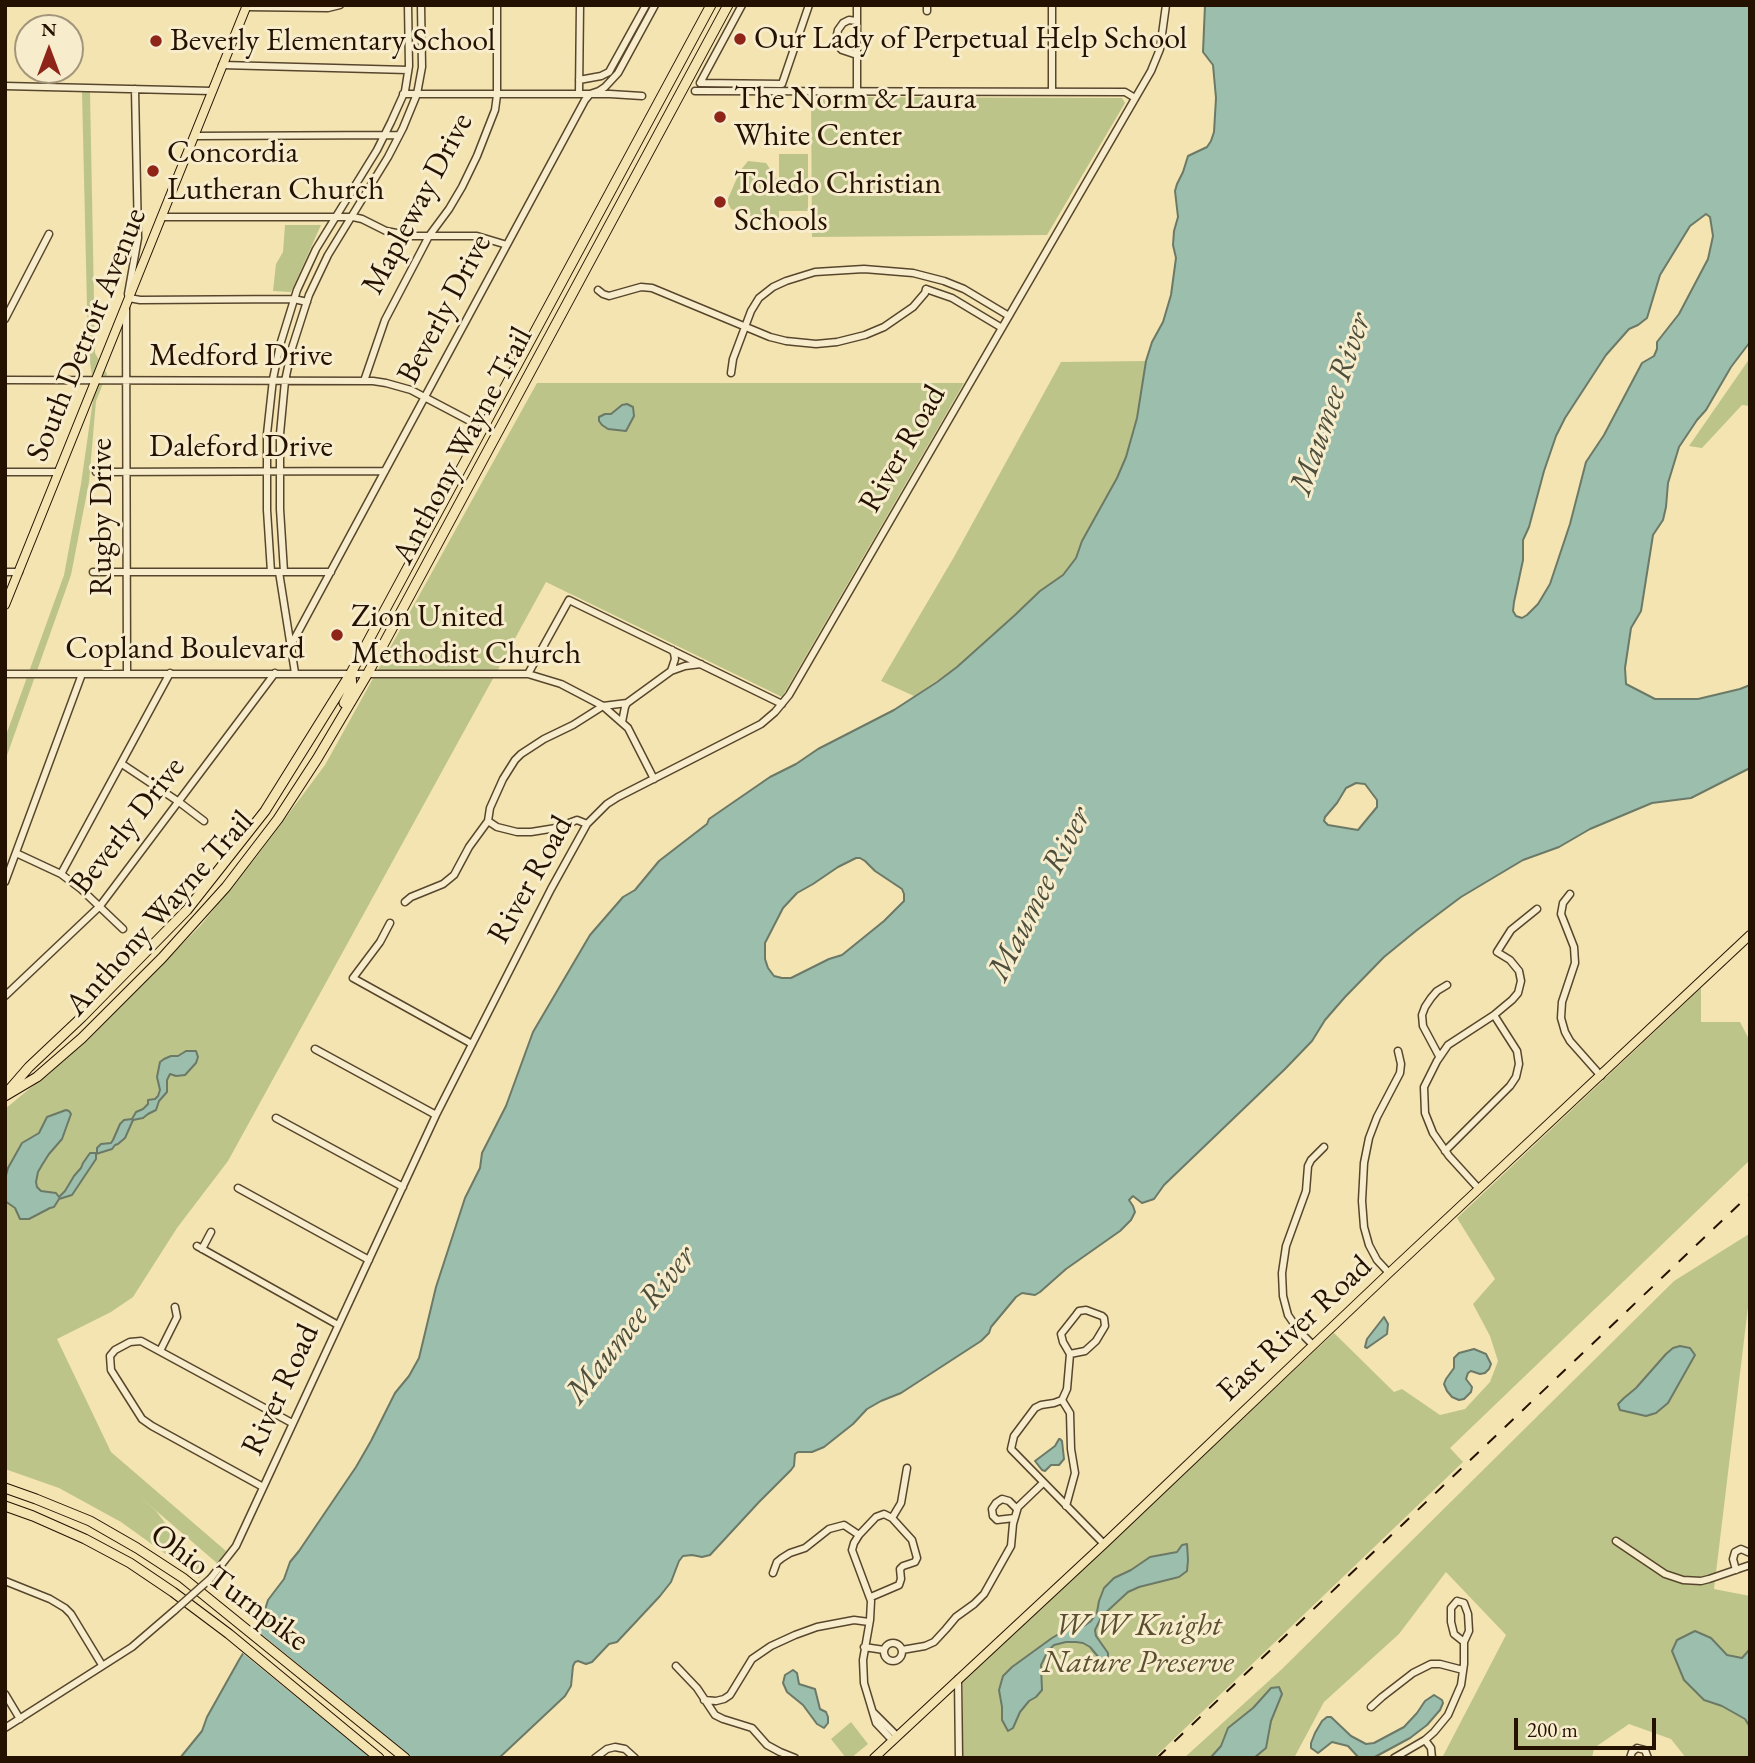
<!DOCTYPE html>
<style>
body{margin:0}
#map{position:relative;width:1755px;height:1763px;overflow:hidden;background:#f3e4b2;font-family:"EB Garamond",serif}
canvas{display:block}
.frame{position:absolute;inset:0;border:7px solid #251100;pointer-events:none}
.north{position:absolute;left:14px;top:14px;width:70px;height:70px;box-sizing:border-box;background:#f7edcd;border:2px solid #a3957b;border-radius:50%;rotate:0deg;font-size:19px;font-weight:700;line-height:28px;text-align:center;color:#251100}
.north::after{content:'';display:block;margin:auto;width:24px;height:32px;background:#8f2418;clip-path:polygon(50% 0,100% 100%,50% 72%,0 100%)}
.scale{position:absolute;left:1514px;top:1718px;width:142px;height:32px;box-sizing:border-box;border:4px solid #251100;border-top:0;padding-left:9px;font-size:21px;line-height:24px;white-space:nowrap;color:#251100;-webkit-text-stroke:5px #f7edcd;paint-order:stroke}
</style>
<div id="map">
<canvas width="1755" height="1763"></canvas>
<div class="frame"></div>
<div class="north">N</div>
<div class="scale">200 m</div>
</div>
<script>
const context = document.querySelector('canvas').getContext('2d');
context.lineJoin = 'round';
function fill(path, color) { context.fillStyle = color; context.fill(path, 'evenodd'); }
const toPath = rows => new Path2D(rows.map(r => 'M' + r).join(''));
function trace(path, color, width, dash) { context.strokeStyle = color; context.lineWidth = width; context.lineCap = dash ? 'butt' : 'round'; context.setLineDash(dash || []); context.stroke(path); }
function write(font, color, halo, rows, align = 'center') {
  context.font = font + ' "EB Garamond",serif'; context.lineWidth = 6; context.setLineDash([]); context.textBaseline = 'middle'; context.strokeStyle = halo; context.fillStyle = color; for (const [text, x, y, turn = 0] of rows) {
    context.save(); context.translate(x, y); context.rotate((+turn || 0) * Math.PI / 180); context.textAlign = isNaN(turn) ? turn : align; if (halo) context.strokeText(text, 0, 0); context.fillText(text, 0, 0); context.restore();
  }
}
fill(toPath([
 [82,91,90,92,95,353,107,374,96,401,89,482,71,575,5,761,5,738,64,575,81,484,94,393,89,353,87,306],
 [811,97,1122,98,1125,103,1047,235,812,237],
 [779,154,808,154,808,211,779,211,779,227,731,209,727,201,740,171,748,161,766,163,779,182],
 [285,225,321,225,291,292,273,291,276,264,283,252],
 [1750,358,1750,406,1742,405,1702,448,1689,446],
 [1146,361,1137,418,1126,457,1117,478,1082,541,1076,558,1063,575,1040,591,1015,615,957,667,914,696,881,681,954,557,1061,362],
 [537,383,964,383,782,697,546,582,228,1161,177,1228,133,1297,111,1312,57,1339,111,1452,226,1551,218,1564,139,1496,156,1511,185,1549,207,1568,199,1578,121,1522,59,1488,5,1469,5,1109,88,1040,201,925,257,856,325,765],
 [1701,988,1701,1022,1740,1022,1750,1041,1750,1160,1450,1448,1463,1462,1154,1758,963,1758,963,1680,1334,1333,1394,1392,1402,1389,1440,1415,1465,1409,1490,1382,1498,1361,1490,1336,1473,1304,1495,1279,1457,1218],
 [1749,1234,1748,1307,1714,1589,1750,1596,1750,1758,1686,1758,1671,1739,1629,1724,1594,1748,1592,1758,1445,1758,1443,1756,1506,1635,1446,1572,1399,1634,1324,1702,1294,1758,1184,1758,1282,1669,1674,1281],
 [851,1722,868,1744,851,1758,846,1758,831,1739]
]), '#bdc48a');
const water = toPath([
 [1205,5,1750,5,1750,342,1731,367,1706,410,1697,420,1679,447,1668,483,1666,507,1663,520,1653,535,1641,611,1631,628,1625,668,1626,684,1655,699,1698,699,1740,689,1750,685,1750,768,1691,798,1652,803,1590,829,1559,847,1523,860,1461,897,1417,930,1384,957,1345,997,1325,1020,1312,1041,1285,1069,1164,1185,1154,1199,1142,1203,1133,1196,1129,1200,1133,1206,1135,1212,1131,1220,1120,1231,1066,1269,1040,1292,1035,1295,1022,1293,1016,1297,991,1327,989,1333,981,1341,901,1393,881,1401,867,1409,853,1424,824,1447,812,1452,798,1452,795,1454,794,1466,791,1470,759,1502,710,1555,702,1557,692,1555,683,1556,679,1561,671,1582,660,1596,617,1642,609,1644,592,1662,586,1664,578,1661,575,1662,573,1666,571,1686,565,1696,499,1758,180,1758,202,1731,207,1717,239,1660,260,1626,268,1600,284,1579,290,1562,299,1551,356,1467,371,1441,395,1393,409,1376,419,1358,436,1287,465,1198,480,1168,482,1153,506,1106,533,1032,590,935,623,897,635,890,659,861,707,824,709,819,770,777,796,764,818,749,894,710,937,682,957,667,1015,615,1040,591,1063,575,1076,558,1082,541,1117,478,1126,457,1137,418,1146,361,1152,342,1163,322,1171,295,1176,258,1173,245,1174,231,1178,217,1175,191,1177,184,1183,172,1188,156,1207,147,1211,141,1214,132,1216,98,1213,65,1203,52,1205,5],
 [1706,214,1710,217,1713,236,1708,259,1679,314,1657,342,1657,349,1654,356,1642,363,1604,435,1586,462,1570,524,1550,584,1538,604,1527,615,1522,618,1516,616,1513,611,1514,602,1523,560,1523,540,1529,527,1544,471,1556,436,1565,418,1606,355,1629,329,1638,325,1647,318,1660,275,1690,226,1706,214],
 [1356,783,1365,784,1377,800,1377,807,1358,830,1328,825,1324,821,1325,817,1337,803,1346,788,1356,783],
 [856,858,860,858,865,861,875,871,902,889,904,894,904,901,884,921,842,955,829,959,791,978,782,978,774,976,768,968,765,959,765,943,783,908,797,893,813,884,838,867,856,858],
 [627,404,633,407,634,416,626,431,608,429,602,425,599,421,599,417,605,414,611,414,622,405,627,404],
 [186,1051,196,1051,198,1057,196,1063,185,1075,176,1076,170,1074,167,1080,167,1092,159,1101,156,1110,148,1114,143,1118,133,1120,125,1138,118,1144,115,1145,112,1149,96,1154,96,1159,72,1195,59,1199,54,1207,50,1208,29,1219,20,1219,15,1208,5,1201,5,1179,8,1168,22,1143,39,1133,47,1117,66,1110,69,1111,71,1114,62,1139,49,1154,42,1165,38,1172,36,1182,37,1187,41,1191,56,1193,59,1197,65,1191,74,1176,81,1168,83,1163,90,1153,97,1153,97,1148,101,1144,111,1143,113,1140,120,1124,124,1120,132,1119,136,1112,143,1109,148,1104,148,1100,155,1099,158,1096,160,1090,157,1077,160,1062,164,1059,171,1056,178,1056,186,1051],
 [1384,1317,1388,1324,1387,1334,1367,1348,1365,1347,1367,1339,1384,1317],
 [1680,1346,1690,1348,1695,1355,1668,1403,1656,1413,1646,1416,1620,1410,1618,1404,1624,1398,1636,1388,1666,1354,1673,1348,1680,1346],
 [1474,1349,1486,1354,1491,1364,1489,1369,1485,1373,1480,1374,1471,1371,1468,1373,1466,1379,1472,1387,1471,1392,1464,1399,1459,1400,1452,1397,1447,1391,1444,1384,1446,1379,1454,1368,1454,1358,1459,1353,1474,1349],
 [1059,1439,1060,1439,1062,1441,1064,1459,1059,1465,1051,1465,1045,1471,1042,1470,1035,1461,1055,1446,1059,1439],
 [1187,1544,1188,1560,1187,1571,1179,1577,1139,1587,1128,1592,1102,1616,1095,1630,1096,1636,1108,1653,1108,1657,1105,1660,1100,1659,1090,1647,1083,1643,1076,1642,1066,1642,1054,1645,1048,1651,1041,1665,1042,1690,1036,1697,1029,1701,1020,1712,1013,1728,1008,1731,1002,1720,1002,1707,999,1690,1003,1676,1012,1667,1052,1638,1067,1629,1084,1626,1091,1621,1097,1612,1099,1601,1104,1588,1114,1578,1131,1570,1150,1557,1177,1552,1182,1545,1187,1544],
 [1695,1631,1711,1638,1727,1655,1742,1658,1750,1649,1750,1727,1745,1719,1722,1706,1704,1700,1684,1680,1672,1651,1677,1640,1695,1631],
 [793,1670,797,1673,799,1684,815,1689,820,1709,826,1712,828,1717,828,1723,824,1728,817,1724,803,1705,787,1692,783,1683,785,1675,793,1670],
 [1279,1687,1282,1694,1271,1721,1266,1748,1254,1758,1209,1758,1212,1756,1221,1746,1228,1728,1253,1708,1271,1688,1279,1687],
 [1434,1695,1442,1700,1443,1703,1440,1710,1427,1725,1410,1738,1373,1758,1359,1758,1348,1746,1332,1742,1318,1753,1311,1748,1311,1743,1315,1733,1322,1721,1327,1717,1331,1717,1351,1736,1366,1744,1374,1743,1404,1727,1417,1713,1425,1701,1434,1695]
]);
fill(water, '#9bbfac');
trace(water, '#6c7967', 2);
fill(toPath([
 [254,1628,413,1758,371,1758,240,1651]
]), '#f3e4b2');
const minor = toPath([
 [742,5,700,83,782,84,809,5],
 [927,5,927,11],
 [1052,5,1052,92],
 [246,7,328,8,340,5],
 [856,21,849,20,843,23,838,30,836,39,838,46,842,50,857,55],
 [222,65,408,70],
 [579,80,601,76,609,72,646,5],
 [5,86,212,91],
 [695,91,1125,92,1135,98],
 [857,92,857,5],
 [403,94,610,94,642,96],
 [579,94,580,5],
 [194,136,399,135],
 [162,217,353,217,362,219,386,231,412,236,477,236,507,245],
 [926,289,952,298,1002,328],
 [598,290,603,294,609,296,641,287,652,288,770,337,786,341,816,344,837,342,865,335,884,327,913,307,925,293,926,289],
 [128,294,138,238,135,89],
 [129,298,140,300,294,299,307,302],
 [126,308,127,674],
 [5,319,49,234],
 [731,373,733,359,751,311,759,298,773,287,786,281,815,272,864,269,913,273,944,281,964,289,1009,316],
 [5,380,373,381,386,383,411,390,468,420],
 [364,381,385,320,429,236,449,209,462,187,477,156,495,110,497,95,497,5],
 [5,472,58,472],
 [96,472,385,471],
 [5,572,19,572],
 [93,572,331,572],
 [271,572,267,510,267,434,273,379,280,345,297,290,316,249,377,150,391,122,405,91,409,66,408,5],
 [279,572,295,673],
 [284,572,280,509,280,434,285,381,292,348,309,295,328,255,388,157,403,128,417,94,422,67,421,5],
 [290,647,585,100,590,94,599,91,605,87,618,73,655,5],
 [671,671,675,659,674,653,672,650],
 [5,674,528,674,561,684,603,706,628,728,654,779],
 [528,674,569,600,782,704],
 [622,722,625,707,627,703],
 [122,764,179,802,204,821],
 [488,821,497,827,517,832,531,832,556,828,577,820,587,824],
 [16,853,61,874,81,889,123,929],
 [61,874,170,673],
 [5,882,82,674],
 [1570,894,1563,903,1561,914,1574,947,1575,963,1562,1002,1561,1018,1565,1032,1570,1041,1601,1076],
 [405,902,411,897,443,884,454,875,469,847,488,821,490,808,503,779,515,760,521,754,544,739,573,725,603,706,627,703,671,671,685,666,701,664],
 [390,923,380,942,353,978,472,1044],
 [5,996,100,906,275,673],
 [315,1049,436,1115],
 [1439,1056,1423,1026,1422,1015,1425,1007,1431,998,1437,991,1447,985],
 [276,1118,403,1187],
 [1445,1151,1510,1086,1516,1077,1519,1064,1517,1051,1494,1015],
 [238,1188,369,1260],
 [1479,1189,1449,1156,1433,1133,1425,1113,1424,1087,1437,1061,1448,1045,1494,1015,1512,1000,1518,993,1521,981,1519,971,1510,960,1497,952,1511,930,1537,909],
 [197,1246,338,1325],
 [202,1249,211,1232],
 [1389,1273,1377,1260,1369,1245,1364,1227,1362,1201,1364,1163,1369,1138,1377,1117,1400,1073,1401,1064,1398,1051],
 [1313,1345,1299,1331,1288,1315,1283,1296,1282,1273,1286,1246,1306,1191,1308,1166,1311,1160,1324,1147],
 [160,1351,177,1317,175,1307],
 [1062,1400,1054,1403,1041,1405,1035,1408,1014,1436,1011,1449,1104,1544],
 [263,1487,152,1426,142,1419,111,1370,110,1356,115,1350,130,1342,141,1341,292,1423],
 [1066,1506,1075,1473,1071,1449,1070,1413,1062,1400,1067,1389,1070,1354,1085,1351,1096,1341,1105,1326,1104,1318,1102,1316,1086,1310,1079,1311,1076,1315,1061,1334,1063,1342,1070,1354],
 [892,1518,901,1503,907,1468],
 [1014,1518,997,1520,993,1516,992,1509,996,1503,1002,1499,1009,1501,1017,1509],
 [1616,1541,1665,1574,1683,1580,1701,1581,1709,1579,1750,1565],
 [1736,1570,1733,1559,1735,1552,1741,1549,1750,1553],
 [773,1573,777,1562,782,1558,790,1553,805,1548,829,1529,844,1525,859,1535],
 [211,1578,236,1546,436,1115,551,889,587,824,607,804,618,797,761,724,775,712,789,695,1151,71,1160,49,1166,5],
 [5,1581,50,1599,65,1608,71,1614,102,1665],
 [871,1597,899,1585,901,1579,900,1569,903,1566,915,1562,917,1558,912,1540,892,1518,884,1514,876,1517,859,1535,854,1543,852,1550,871,1601,870,1620,863,1660,864,1683,876,1723,892,1740],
 [1457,1601,1464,1603,1468,1614,1469,1631,1464,1642,1454,1634,1451,1622,1451,1608,1457,1601],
 '884 1652a9 9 0 1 1 18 0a9 9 0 1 1-18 0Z',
 [864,1647,884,1650],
 [902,1650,925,1646,934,1642,946,1629,956,1617,974,1604,984,1594,1011,1546,1013,1524,1018,1507,1043,1483],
 [676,1666,697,1688,715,1715,723,1719,752,1728,767,1745,780,1752,795,1758],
 [958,1679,959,1758],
 [5,1694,20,1719],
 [704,1700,716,1701,724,1699,730,1695,752,1659,771,1646,795,1635,817,1627,854,1620,869,1622],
 [1371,1707,1382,1697,1413,1673,1431,1664,1440,1664,1463,1670],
 [874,1713,897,1736],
 [5,1728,132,1647,175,1610],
 [1425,1740,1431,1748,1432,1758],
 [595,1758,607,1749,615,1747,625,1749,635,1758],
 [1394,1758,1425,1740,1434,1732,1448,1715,1461,1685,1464,1664,1464,1642],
 [1630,1758,1632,1752,1637,1748,1645,1750,1648,1758]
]);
const major = toPath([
 [5,605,247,5],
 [874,1758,1104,1544,1389,1273,1750,935]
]);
const highway = toPath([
 [344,703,352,687,351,674],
 [9,1090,29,1067,82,1017,187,910,265,811,351,673,711,5],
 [5,1096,37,1077,82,1038,162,958,226,887,278,819,317,759,368,673,728,5],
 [5,1488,36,1499,90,1521,137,1548,183,1578,405,1758],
 [5,1506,33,1516,85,1539,130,1563,173,1592,229,1634,379,1758]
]);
trace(minor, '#58462c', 9);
trace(major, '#251100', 10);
trace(highway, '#251100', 11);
trace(minor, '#f7edcd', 6);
trace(major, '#f3e4b2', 8);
trace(highway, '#f3e4b2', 9);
trace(toPath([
 [1157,1758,1750,1194]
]), '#251100', 2, [12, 12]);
const minorBridge = toPath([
 [175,1610,211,1578]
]);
trace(minorBridge, '#58462c', 9, []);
trace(minorBridge, '#f7edcd', 6);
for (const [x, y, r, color] of [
 [740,39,7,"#8f2418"],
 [156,41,7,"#8f2418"],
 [720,117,7,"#8f2418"],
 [153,171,7,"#8f2418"],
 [720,202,7,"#8f2418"],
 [337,635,7,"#8f2418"]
]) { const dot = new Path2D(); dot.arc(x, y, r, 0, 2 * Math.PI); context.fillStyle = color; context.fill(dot); trace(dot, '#f7edcd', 2.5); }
write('32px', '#251100', '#f7edcd', [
 ["Our Lady of Perpetual Help School",754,39],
 ["Beverly Elementary School",170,41],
 ["The Norm & Laura",734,99],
 ["White Center",734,136],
 ["Concordia",167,153],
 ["Lutheran Church",167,190],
 ["Toledo Christian",734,184],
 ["Schools",734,221],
 ["Zion United",351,617],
 ["Methodist Church",351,654]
], 'left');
write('32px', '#251100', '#f7edcd', [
 ["Mapleway Drive",418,204,-62],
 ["Beverly Drive",445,309,-62],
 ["South Detroit Avenue",87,335,-68],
 ["Medford Drive",241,356],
 ["Anthony Wayne Trail",463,446,-62],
 ["Daleford Drive",241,447],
 ["River Road",903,449,-60],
 ["Rugby Drive",102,517,-90],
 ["Copland Boulevard",185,649],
 ["Beverly Drive",128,826,-52],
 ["River Road",531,880,-61],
 ["Anthony Wayne Trail",160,914,-48],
 ["East River Road",1295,1329,-43],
 ["River Road",281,1390,-65],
 ["Ohio Turnpike",229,1588,37]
]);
write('italic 32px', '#5a5030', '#f7edcd', [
 ["W W Knight",1138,1626],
 ["Nature Preserve",1138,1663]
]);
write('italic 33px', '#4e4e3c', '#f7edcd', [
 ["Maumee River",1331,404,-71],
 ["Maumee River",1040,894,-63],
 ["Maumee River",631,1325,-52]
]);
</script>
